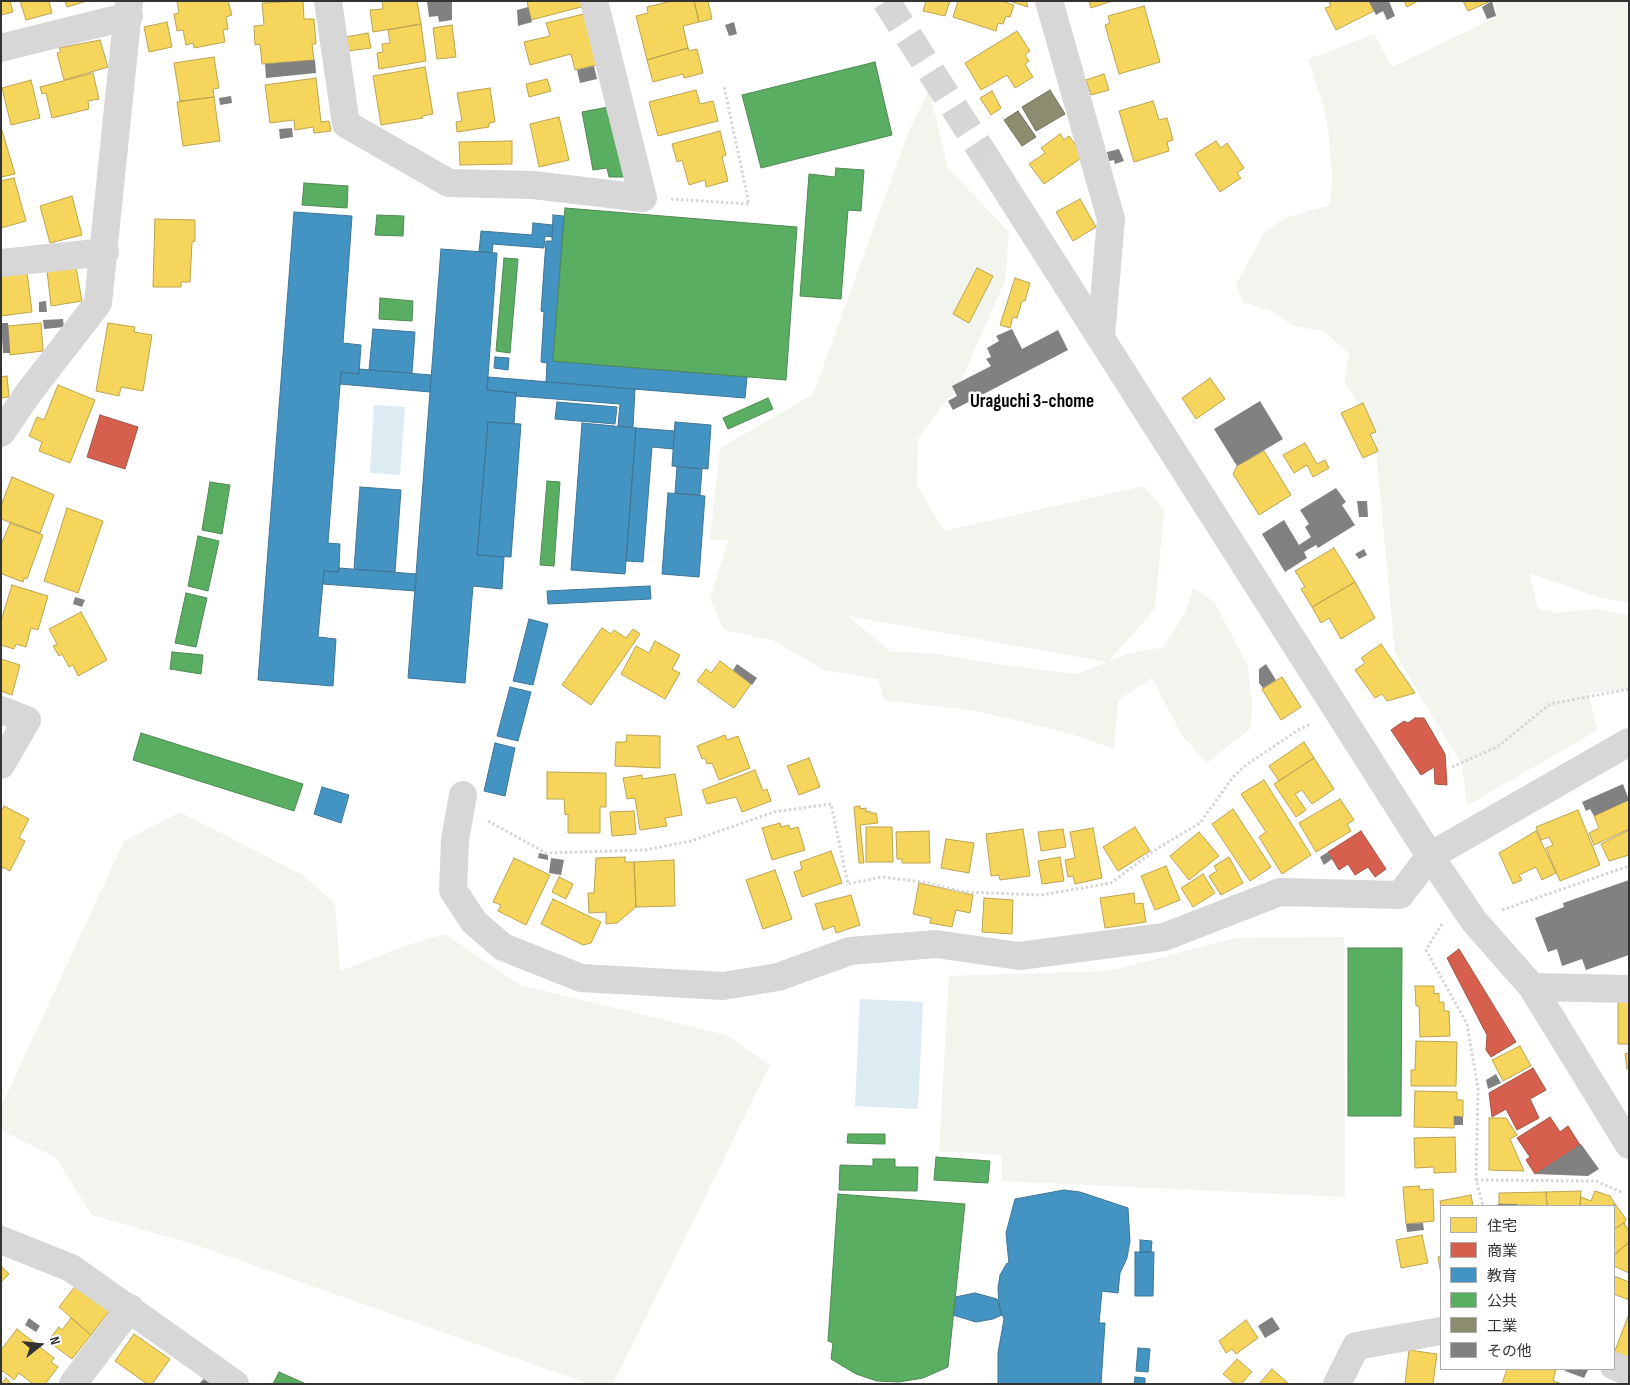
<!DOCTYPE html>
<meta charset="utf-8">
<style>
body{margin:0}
#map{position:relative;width:1630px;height:1385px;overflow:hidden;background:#fff;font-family:"Sofia Sans Condensed","Noto Sans JP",sans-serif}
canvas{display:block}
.frame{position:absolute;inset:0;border:2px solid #333;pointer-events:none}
.legend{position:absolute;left:1440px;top:1205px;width:175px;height:165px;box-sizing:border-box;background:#fff;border:1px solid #adadad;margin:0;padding:6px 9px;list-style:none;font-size:15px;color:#333}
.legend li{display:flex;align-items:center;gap:10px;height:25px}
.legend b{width:25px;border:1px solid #adadad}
.north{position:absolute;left:15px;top:1320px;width:50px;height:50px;-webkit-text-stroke:4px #fff;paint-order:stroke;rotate:74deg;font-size:14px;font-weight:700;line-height:20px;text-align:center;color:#333}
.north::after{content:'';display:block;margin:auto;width:18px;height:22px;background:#333;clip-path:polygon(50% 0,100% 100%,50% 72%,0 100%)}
</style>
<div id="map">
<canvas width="1630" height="1385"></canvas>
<div class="frame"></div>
<ul class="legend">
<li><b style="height:14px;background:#f6d55c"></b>住宅</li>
<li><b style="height:14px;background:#d6604d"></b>商業</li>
<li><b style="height:14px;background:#4393c3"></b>教育</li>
<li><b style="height:14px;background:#5aae61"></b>公共</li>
<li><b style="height:14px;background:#8c8c6e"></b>工業</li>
<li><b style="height:14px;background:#818181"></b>その他</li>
</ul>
<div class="north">N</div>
</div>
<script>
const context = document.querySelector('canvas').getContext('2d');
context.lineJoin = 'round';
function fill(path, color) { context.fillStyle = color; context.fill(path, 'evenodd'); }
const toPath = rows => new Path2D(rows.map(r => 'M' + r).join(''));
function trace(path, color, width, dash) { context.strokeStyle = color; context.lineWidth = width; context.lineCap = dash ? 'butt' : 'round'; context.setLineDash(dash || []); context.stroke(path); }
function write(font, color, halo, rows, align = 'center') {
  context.font = font + ' "Sofia Sans Condensed",sans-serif'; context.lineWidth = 5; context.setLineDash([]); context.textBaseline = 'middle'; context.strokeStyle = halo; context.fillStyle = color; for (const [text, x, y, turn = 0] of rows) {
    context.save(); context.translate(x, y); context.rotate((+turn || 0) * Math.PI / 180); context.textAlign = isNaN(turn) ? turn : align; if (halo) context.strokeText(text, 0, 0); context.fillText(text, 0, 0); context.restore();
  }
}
fill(toPath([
 [1496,1,1629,1,1629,603,1598,597,1529,573,1538,609,1555,613,1597,609,1629,615,1629,689,1588,693,1598,730,1467,806,1462,764,1408,676,1395,652,1374,430,1345,382,1349,353,1323,331,1293,326,1271,311,1243,302,1236,284,1264,233,1285,218,1330,205,1332,176,1329,135,1323,105,1308,59,1374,34,1392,67,1495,18],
 [929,90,948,168,1009,232,1005,281,961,381,918,439,917,485,944,531,1144,486,1164,510,1155,609,1109,661,1126,654,1164,647,1186,611,1193,588,1214,601,1248,666,1252,705,1251,728,1207,763,1181,734,1152,678,1118,700,1114,749,1069,733,977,711,884,700,878,679,824,670,772,640,724,630,710,599,728,540,710,540,720,448,813,394,910,128],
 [849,617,849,616,1107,662,1076,674,1003,665,931,653,891,652],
 [180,812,303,875,335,904,340,971,407,945,445,934,520,985,726,1035,770,1065,613,1384,589,1384,196,1245,92,1215,55,1157,1,1130,1,1107,124,841],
 [1344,937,1345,1197,1002,1181,1002,1155,939,1151,949,976,1110,971,1235,938]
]), '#f1f5ed');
fill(toPath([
 [374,405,405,407,400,475,370,473],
 [860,999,923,1002,918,1109,855,1106]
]), '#ddebf3');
const homes = toPath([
 [1,1,10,1,13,12,1,15,1,1],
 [20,1,49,1,52,13,26,20,20,1],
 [65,1,87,1,67,7,65,1],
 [177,1,228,1,232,15,226,17,228,29,223,30,225,42,194,48,193,43,186,45,183,30,177,31,174,14,179,13,177,1],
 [303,1,304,19,314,19,316,44,312,44,314,60,262,64,260,44,255,45,254,26,264,25,262,3,303,1],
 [382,1,417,1,421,24,373,32,370,10,383,9,382,1],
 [527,1,584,1,585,6,531,20,527,1],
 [672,1,694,1,699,22,683,26,688,48,647,60,636,16,648,13,647,7,672,1],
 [694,1,708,1,712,19,699,22,694,1],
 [926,1,950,1,945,16,923,11,926,1],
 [958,1,1002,1,1014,5,1010,17,1006,16,1003,24,998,23,996,31,953,17,958,1],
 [1009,1,1026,1,1028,7,1009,1],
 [1089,1,1112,1,1091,8,1089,1],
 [1329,1,1369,1,1374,11,1336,30,1325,8,1331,6,1329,1],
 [1404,1,1418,1,1407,7,1404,1],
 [1463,1,1491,1,1468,11,1463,1],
 [1144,6,1160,62,1119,74,1105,25,1110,23,1108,16,1144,6],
 [588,13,601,64,575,70,571,54,530,65,524,42,550,36,546,23,588,13],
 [167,22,172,47,149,52,144,27,167,22],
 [421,24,426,61,379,69,377,53,383,52,382,44,390,43,388,30,421,24],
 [452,25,456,57,437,59,433,28,452,25],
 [1017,31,1030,51,1025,55,1029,61,1025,64,1033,77,1015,88,1007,75,981,90,965,63,1017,31],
 [368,33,371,48,348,51,346,37,368,33],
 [100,40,108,67,64,80,57,53,61,52,59,48,100,40],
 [688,48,689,51,697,49,703,73,684,78,683,74,653,82,647,60,688,48],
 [214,57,219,88,213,89,214,97,180,101,174,63,214,57],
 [425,67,433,114,422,116,423,118,381,125,373,76,425,67],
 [93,73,99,99,88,101,89,109,52,118,46,93,42,94,40,87,93,73],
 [1104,74,1109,90,1091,95,1086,80,1104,74],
 [316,78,321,122,329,121,331,131,314,133,313,127,295,130,294,120,270,123,265,85,316,78],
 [547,79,551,91,529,97,526,84,547,79],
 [31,80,40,118,11,125,2,88,31,80],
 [490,88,495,122,489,123,489,127,457,132,456,122,462,121,457,93,490,88],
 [696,90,700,104,713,101,718,121,658,136,649,102,696,90],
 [992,91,1001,108,991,115,980,98,992,91],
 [214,97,220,141,183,146,177,102,214,97],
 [1153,101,1159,120,1167,118,1173,140,1167,142,1169,151,1134,162,1119,111,1153,101],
 [559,117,569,160,539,167,530,124,559,117],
 [1,127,15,174,1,177,1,127],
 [720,131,726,155,722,157,728,181,706,187,705,180,689,185,682,160,677,162,672,144,720,131],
 [1060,134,1064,140,1069,136,1084,156,1044,184,1029,164,1045,153,1041,148,1060,134],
 [512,141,512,164,460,165,459,142,512,141],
 [1216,141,1221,148,1227,143,1244,168,1237,173,1241,178,1220,192,1195,154,1216,141],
 [14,178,26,221,1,228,1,181,14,178],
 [72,196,82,235,50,243,40,206,72,196],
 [1080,199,1096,227,1073,241,1056,212,1080,199],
 [155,219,195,220,195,241,192,242,190,282,181,282,181,287,153,287,155,219],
 [76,267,82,301,51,306,47,271,76,267],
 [977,268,993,276,969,323,953,314,977,268],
 [27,272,32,312,1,316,1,275,27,272],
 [1015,278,1030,283,1025,301,1022,301,1017,318,1013,317,1010,328,1000,325,1015,278],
 [41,323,43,351,10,355,8,326,41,323],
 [108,323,135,327,134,332,152,335,143,391,121,387,119,396,96,391,108,323],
 [7,376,9,397,1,398,1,377,7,376],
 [1210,378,1225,399,1196,419,1182,398,1210,378],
 [58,385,95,400,70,463,39,451,42,442,29,436,37,417,44,420,58,385],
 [1363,403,1376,432,1370,434,1378,451,1363,458,1341,413,1363,403],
 [1305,443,1317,464,1325,460,1329,468,1313,477,1307,465,1294,473,1283,455,1305,443],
 [1264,451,1291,495,1259,515,1233,474,1237,466,1264,451],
 [12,477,54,495,40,533,1,519,1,506,12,477],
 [67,508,103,521,78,593,44,581,67,508],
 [10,523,43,535,27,579,24,578,23,582,2,574,1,572,1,545,10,523],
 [1334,548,1355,582,1312,607,1301,589,1305,587,1295,571,1334,548],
 [1355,582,1375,618,1341,639,1329,618,1321,623,1312,607,1355,582],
 [12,585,48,596,38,630,31,628,26,647,16,644,14,649,1,645,1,621,12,585],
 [81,612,107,660,78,676,73,665,69,667,62,654,59,656,53,646,57,644,49,629,81,612],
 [602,628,611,634,614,630,626,638,633,629,640,634,591,705,562,685,602,628],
 [655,641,680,655,672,669,680,673,665,699,621,674,636,646,649,653,655,641],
 [1381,644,1415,693,1387,701,1382,694,1375,698,1355,670,1365,663,1361,658,1381,644],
 [1,659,20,665,12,695,1,691,1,659],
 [720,661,751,684,734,708,697,681,706,669,711,673,720,661],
 [1282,677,1301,707,1281,720,1262,689,1282,677],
 [627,735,660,736,660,768,615,766,616,742,626,742,627,735],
 [725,735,727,740,738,736,750,768,719,780,712,763,707,764,705,758,702,759,697,746,725,735],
 [1304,742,1314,758,1279,781,1269,766,1304,742],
 [809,758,820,787,799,795,787,766,809,758],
 [1314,758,1334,789,1312,804,1302,790,1295,794,1306,810,1296,817,1274,784,1314,758],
 [755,770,763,791,767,789,771,801,742,812,736,797,707,804,702,790,755,770],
 [547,772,606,773,606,807,600,807,600,833,568,833,568,814,565,815,564,799,547,799,547,772],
 [675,774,682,815,665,818,667,826,640,830,635,798,627,799,623,778,642,775,642,779,675,774],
 [1264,780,1311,855,1282,874,1259,837,1266,832,1241,794,1264,780],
 [1340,799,1354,820,1347,824,1351,831,1316,852,1299,823,1340,799],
 [1629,800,1629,829,1594,845,1589,833,1599,828,1594,816,1629,800],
 [4,806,29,819,19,838,25,841,10,871,3,867,1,871,1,811,4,806],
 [860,806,860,809,866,808,866,812,870,811,870,813,876,813,878,823,860,825,864,863,859,863,854,807,860,806],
 [1233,809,1271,867,1250,881,1212,824,1233,809],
 [1578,810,1600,865,1560,881,1546,848,1553,845,1549,837,1541,840,1536,827,1578,810],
 [634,811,636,834,612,836,610,812,634,811],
 [780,823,781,827,789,825,790,829,798,827,805,850,772,860,762,828,780,823],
 [866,827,892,827,893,862,866,862,866,827],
 [1135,827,1150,851,1118,871,1103,847,1135,827],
 [1093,828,1102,878,1075,884,1073,876,1068,877,1065,860,1075,858,1070,832,1093,828],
 [1023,829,1030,876,1000,880,999,875,991,876,986,834,1023,829],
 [1063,829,1066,847,1041,851,1038,832,1063,829],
 [1629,830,1629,855,1609,861,1601,844,1629,830],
 [929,831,930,863,902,863,902,859,897,859,896,832,929,831],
 [1536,831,1556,873,1542,880,1536,867,1519,875,1522,880,1513,884,1499,853,1536,831],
 [1199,832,1219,856,1189,880,1170,856,1199,832],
 [946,839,974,843,969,873,941,868,946,839],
 [831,851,842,883,802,897,794,872,802,869,800,862,831,851],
 [625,857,625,862,634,862,636,907,617,923,606,924,606,912,589,913,588,893,594,893,596,858,625,857],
 [1060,857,1064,881,1042,884,1038,861,1060,857],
 [1229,857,1243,883,1221,895,1209,876,1217,871,1214,866,1229,857],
 [514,858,550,875,526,925,498,911,501,905,493,902,514,858],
 [674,860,675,906,636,907,634,862,674,860],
 [1166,866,1180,900,1155,910,1141,876,1166,866],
 [775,870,792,919,763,929,746,880,775,870],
 [1203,874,1215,893,1193,907,1181,888,1203,874],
 [559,877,573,884,566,899,552,892,559,877],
 [919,883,973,895,970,913,956,910,952,927,930,923,931,918,913,914,919,883],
 [1134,893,1135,904,1143,903,1146,922,1105,928,1100,898,1134,893],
 [851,895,860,925,836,933,834,926,823,930,815,904,851,895],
 [984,898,1013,900,1012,934,982,932,984,898],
 [553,899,601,922,591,943,583,945,541,924,553,899],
 [1415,986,1434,986,1434,994,1439,993,1439,1002,1444,1002,1444,1011,1449,1011,1450,1036,1420,1037,1419,1006,1416,1006,1415,986],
 [1618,999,1629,999,1629,1044,1618,1044,1618,999],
 [1416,1041,1457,1042,1456,1086,1411,1086,1411,1070,1415,1070,1416,1041],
 [1520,1046,1531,1066,1503,1081,1492,1060,1520,1046],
 [1629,1053,1629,1068,1627,1069,1625,1054,1629,1053],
 [1415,1091,1457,1092,1457,1100,1463,1100,1463,1117,1454,1116,1454,1128,1414,1127,1415,1091],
 [1489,1118,1506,1118,1517,1135,1510,1139,1524,1171,1489,1170,1489,1118],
 [1455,1137,1456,1172,1434,1173,1434,1167,1415,1168,1414,1138,1455,1137],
 [1419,1186,1420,1190,1433,1189,1434,1221,1406,1224,1403,1187,1419,1186],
 [1581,1191,1580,1206,1547,1206,1546,1192,1581,1191],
 [1595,1191,1610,1196,1615,1204,1612,1206,1580,1206,1581,1197,1591,1201,1595,1191],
 [1546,1192,1547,1206,1499,1204,1499,1193,1546,1192],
 [1471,1195,1473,1206,1441,1206,1441,1209,1440,1201,1471,1195],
 [1615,1204,1626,1219,1624,1223,1614,1229,1612,1206,1615,1204],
 [1624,1223,1629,1231,1629,1242,1614,1255,1614,1229,1624,1223],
 [1422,1235,1428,1263,1401,1268,1396,1240,1422,1235],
 [1629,1242,1629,1273,1614,1266,1614,1255,1629,1242],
 [1441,1256,1441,1275,1438,1257,1441,1256],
 [1,1266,9,1274,1,1282,1,1266],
 [1614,1276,1629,1282,1629,1300,1614,1294,1614,1276],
 [77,1284,110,1310,91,1335,59,1307,77,1284],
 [1629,1314,1629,1360,1614,1353,1629,1314],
 [71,1318,91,1335,72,1359,48,1341,59,1327,62,1330,71,1318],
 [1246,1320,1258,1338,1236,1354,1232,1349,1226,1353,1219,1341,1246,1320],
 [17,1329,54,1358,51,1362,58,1367,45,1384,33,1384,19,1373,14,1380,3,1371,1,1373,1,1350,17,1329],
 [134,1334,170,1359,152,1384,147,1384,115,1361,134,1334],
 [1409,1350,1437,1354,1433,1384,1405,1384,1409,1350],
 [1237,1359,1252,1372,1241,1384,1235,1384,1223,1374,1237,1359],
 [1272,1369,1289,1384,1259,1384,1272,1369],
 [1507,1369,1556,1369,1553,1381,1562,1384,1502,1384,1507,1369],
 [6,1378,11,1384,1,1384,6,1378]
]);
fill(homes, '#f6d55c');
trace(homes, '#bca450', 1);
const shops = toPath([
 [100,415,138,427,125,469,87,457,100,415],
 [1415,718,1424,718,1445,754,1447,785,1435,784,1434,767,1421,775,1391,730,1404,721,1408,723,1415,718],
 [1361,831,1386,869,1375,877,1368,867,1355,875,1348,864,1339,870,1328,852,1361,831],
 [1459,949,1516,1042,1491,1057,1486,1050,1487,1035,1447,958,1459,949],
 [1533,1068,1546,1090,1530,1099,1539,1118,1517,1130,1506,1109,1492,1117,1489,1093,1533,1068],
 [1550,1117,1560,1132,1568,1126,1580,1145,1535,1174,1526,1160,1530,1157,1517,1138,1550,1117]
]);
fill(shops, '#d6604d');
trace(shops, '#a55245', 1);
const schools = toPath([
 [294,212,352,216,343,343,361,345,359,374,341,372,328,543,340,544,339,568,338,572,324,571,318,637,336,639,333,686,258,680,294,212],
 [553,215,564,216,553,361,747,377,745,398,546,382,547,363,541,362,544,312,541,311,546,241,552,241,553,215],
 [533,223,553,225,552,237,545,236,544,248,493,244,492,253,479,252,481,231,532,235,533,223],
 [441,249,497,253,487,390,516,393,514,424,488,422,477,555,504,557,502,589,473,586,465,683,408,678,441,249],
 [373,329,415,332,412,373,369,370,373,329],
 [495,357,509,358,508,370,494,368,495,357],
 [359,369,431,375,430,392,340,384,341,372,359,374,359,369],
 [488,377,635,389,633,427,618,426,620,404,516,396,516,393,487,390,488,377],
 [557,402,617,407,615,424,555,419,557,402],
 [488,422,521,424,511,557,477,555,488,422],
 [675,422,711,425,708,469,672,466,675,422],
 [582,423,636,428,625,574,571,570,582,423],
 [636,428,675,431,673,449,652,447,643,562,626,561,636,428],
 [677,467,702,469,700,495,675,493,677,467],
 [360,487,401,490,395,572,354,569,360,487],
 [668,493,705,496,699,577,662,574,668,493],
 [339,568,417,574,415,591,323,584,324,571,338,572,339,568],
 [650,586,651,599,548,604,547,591,650,586],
 [529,619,548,624,533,685,513,681,529,619],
 [510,687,531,692,518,741,497,736,510,687],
 [495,743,515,748,505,796,484,791,495,743],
 [322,787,349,795,341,823,314,814,322,787],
 [1064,1190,1080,1192,1128,1208,1130,1241,1127,1258,1120,1273,1118,1293,1102,1291,1099,1323,1105,1323,1101,1384,998,1384,998,1353,1004,1319,999,1306,998,1288,1000,1275,1007,1263,1009,1264,1006,1233,1015,1199,1064,1190],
 [1140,1240,1152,1241,1151,1252,1140,1252,1140,1240],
 [1135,1252,1154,1252,1153,1296,1135,1296,1135,1252],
 [975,1293,997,1299,1002,1315,993,1319,976,1322,953,1315,955,1297,975,1293],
 [1138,1348,1150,1349,1148,1372,1136,1371,1138,1348],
 [1135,1377,1145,1378,1145,1384,1134,1384,1135,1377]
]);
fill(schools, '#4393c3');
trace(schools, '#3e7698', 1);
const public = toPath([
 [875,62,892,135,761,168,742,95,875,62],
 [608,107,628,177,609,177,607,168,593,170,582,112,608,107],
 [836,168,864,170,861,211,848,210,841,299,800,296,809,174,835,177,836,168],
 [304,183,348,186,347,208,302,205,304,183],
 [565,208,797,227,786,380,553,361,565,208],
 [377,215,404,216,403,236,375,235,377,215],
 [504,258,518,259,510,353,496,351,504,258],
 [380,298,413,301,412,321,379,319,380,298],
 [768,398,773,409,728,429,723,418,768,398],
 [547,481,560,482,554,566,540,565,547,481],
 [210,482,230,485,222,534,202,530,210,482],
 [198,536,219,541,208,591,188,586,198,536],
 [186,593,207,598,196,647,175,643,186,593],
 [172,652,203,655,201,674,170,669,172,652],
 [141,733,303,784,294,811,133,760,141,733],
 [1348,948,1402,948,1401,1116,1348,1116,1348,948],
 [848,1134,885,1134,885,1144,847,1143,848,1134],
 [936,1157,990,1161,988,1183,934,1180,936,1157],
 [873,1159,895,1159,895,1167,918,1167,917,1191,839,1190,840,1165,873,1166,873,1159],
 [838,1194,965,1204,948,1367,923,1378,899,1382,877,1381,856,1374,831,1359,833,1343,828,1341,838,1194],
 [279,1372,306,1384,273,1384,279,1372]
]);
fill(public, '#5aae61');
trace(public, '#4e8953', 1);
const industry = toPath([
 [1050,90,1065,114,1036,131,1022,107,1050,90],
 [1018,111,1036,137,1022,146,1004,120,1018,111]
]);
fill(industry, '#8c8c6e');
trace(industry, '#71715c', 1);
fill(toPath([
 [427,1,452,1,452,20,439,22,438,16,429,17],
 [1369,1,1389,1,1395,16,1387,20,1383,11,1376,15],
 [1492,1,1496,16,1487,19,1482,7],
 [528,7,532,22,518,26,517,10],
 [734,22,737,34,729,36,725,25],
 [315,60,316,73,266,78,265,64],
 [594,66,597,79,580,83,577,70],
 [231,96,232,103,220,105,219,98],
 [292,128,293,137,280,139,279,129],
 [1119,149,1124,161,1115,164,1114,160,1109,161,1107,152],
 [46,301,47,312,39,312,39,302],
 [63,319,64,327,44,329,43,320],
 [1,323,8,323,10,353,3,353],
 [1012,329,1022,349,1058,330,1068,350,953,410,948,401,957,396,952,386,991,366,986,359,991,357,987,348,999,341,996,336],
 [1260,401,1283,439,1237,466,1214,429],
 [1336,488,1346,502,1342,505,1355,525,1318,548,1316,545,1304,552,1307,558,1285,572,1262,534,1284,520,1299,545,1311,537,1305,527,1309,524,1300,510],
 [1357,501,1367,501,1368,517,1359,517],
 [1364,549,1367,555,1359,559,1355,554],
 [75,597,85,600,82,607,73,604],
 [737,664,757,678,752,685,733,670],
 [1266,664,1276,680,1263,688,1259,683,1259,669],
 [1623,784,1629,800,1594,816,1590,809,1586,811,1582,802],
 [1328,852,1332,859,1324,865,1320,857],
 [539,853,548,855,548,860,538,858],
 [551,858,564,860,561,875,549,873],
 [1629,880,1629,955,1586,970,1582,959,1562,966,1557,949,1548,952,1535,918,1564,907,1563,903],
 [1496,1074,1501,1083,1488,1089,1486,1080],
 [1454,1116,1463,1117,1463,1125,1454,1125],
 [1581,1144,1599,1169,1588,1176,1535,1174],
 [1499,1204,1517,1204,1517,1206,1494,1206],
 [1423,1223,1424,1230,1407,1232,1406,1224],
 [1272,1317,1280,1329,1265,1338,1258,1326],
 [29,1318,40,1326,36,1332,25,1325],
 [1566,1369,1585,1369,1588,1370,1584,1378,1565,1371],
 [207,1375,216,1384,199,1384]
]), '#818181');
trace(toPath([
 [886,1,992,167]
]), '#d6d6d6', 28, [28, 14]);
trace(toPath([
 [671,199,749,204,724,86],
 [1452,767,1497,747,1550,704,1629,689],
 [488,821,546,853,645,850,691,841,774,812,831,804,848,884,882,877,923,882,964,892,1041,895,1111,883,1158,848,1200,823,1233,777,1246,765,1300,729,1311,724],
 [1502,910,1629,866],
 [1442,924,1426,950,1467,1024,1478,1088,1476,1180,1483,1206],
 [1476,1180,1596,1181,1623,1193]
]), '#d6d6d6', 3, [2.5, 2.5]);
trace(toPath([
 [328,1,346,124,449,183,533,185,643,198,594,1],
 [1049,1,1111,219,1101,337],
 [1,48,129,16],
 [992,167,1430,856,1474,921,1532,987,1629,1145],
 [1,263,105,252],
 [1,433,30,391,98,303,129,1],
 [1,710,27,720,1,765],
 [463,795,455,840,453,890,474,922,503,947,581,978,723,986,778,977,850,951,936,944,1019,956,1164,937,1280,892,1400,895,1430,856,1629,742],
 [1532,987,1629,989],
 [1,1240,71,1268,235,1384],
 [1614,1366,1629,1372],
 [73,1384,130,1308],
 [1337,1384,1356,1346,1441,1331]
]), '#d7d7d7', 28);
write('bold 19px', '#000', '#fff', [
 ["Uraguchi 3-chome",1032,402]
]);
</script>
